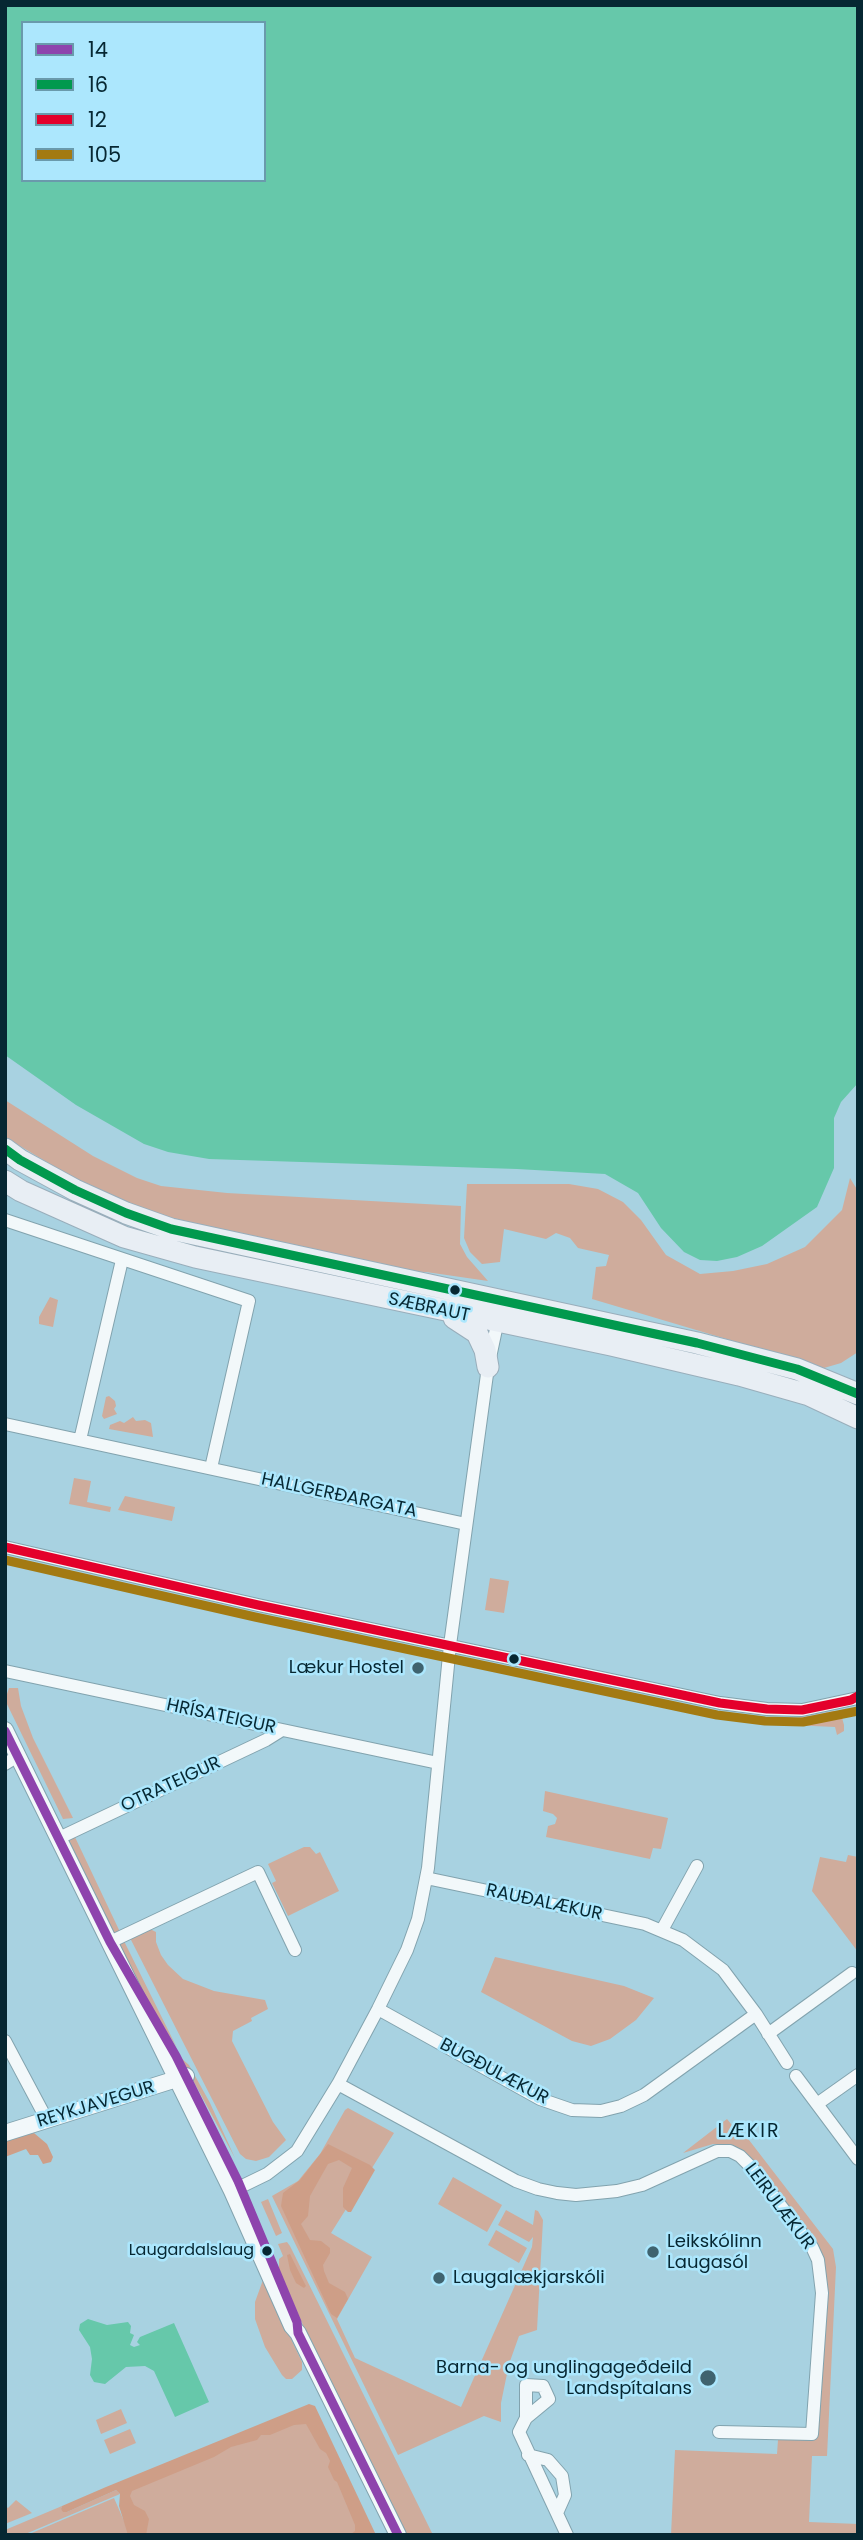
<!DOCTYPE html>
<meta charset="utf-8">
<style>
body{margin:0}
#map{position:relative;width:863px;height:2540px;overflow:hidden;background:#a8d2e1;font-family:Poppins,sans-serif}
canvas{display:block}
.frame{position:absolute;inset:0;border:7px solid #062732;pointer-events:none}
.legend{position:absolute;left:21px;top:21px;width:245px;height:161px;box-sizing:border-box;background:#ace7fd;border:2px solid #6a9aac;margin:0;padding:9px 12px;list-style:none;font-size:21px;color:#062732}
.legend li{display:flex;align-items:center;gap:14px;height:35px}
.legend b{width:35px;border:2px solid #6a9aac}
</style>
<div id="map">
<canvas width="863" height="2540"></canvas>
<div class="frame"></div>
<ul class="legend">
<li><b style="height:9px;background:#8e44ad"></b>14</li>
<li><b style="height:9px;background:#01994e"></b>16</li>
<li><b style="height:9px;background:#e4002b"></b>12</li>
<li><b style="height:9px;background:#a37a12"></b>105</li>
</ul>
</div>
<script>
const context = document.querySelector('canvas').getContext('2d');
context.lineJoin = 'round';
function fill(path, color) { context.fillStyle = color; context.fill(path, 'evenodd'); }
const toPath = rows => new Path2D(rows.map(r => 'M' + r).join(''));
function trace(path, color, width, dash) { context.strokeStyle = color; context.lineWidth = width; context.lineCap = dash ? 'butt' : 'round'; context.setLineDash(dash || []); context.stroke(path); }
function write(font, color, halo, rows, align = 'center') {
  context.font = font + ' Poppins,sans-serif'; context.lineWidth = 5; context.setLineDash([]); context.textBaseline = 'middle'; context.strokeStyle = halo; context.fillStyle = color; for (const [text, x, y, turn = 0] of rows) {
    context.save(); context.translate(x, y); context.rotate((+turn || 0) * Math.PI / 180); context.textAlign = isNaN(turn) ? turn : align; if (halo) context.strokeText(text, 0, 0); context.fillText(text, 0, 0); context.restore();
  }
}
fill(toPath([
 [5,1100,93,1156,137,1178,161,1186,227,1193,461,1206,460,1244,467,1257,488,1281,426,1272,393,1271,179,1222,147,1211,85,1185,5,1137],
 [850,1178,858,1191,858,1352,841,1363,824,1368,592,1299,596,1267,606,1266,609,1255,578,1248,570,1238,556,1233,546,1239,504,1229,500,1262,482,1264,470,1252,464,1238,467,1184,569,1184,598,1189,623,1202,641,1220,666,1255,700,1274,733,1271,767,1264,805,1247,842,1210],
 [50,1297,58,1300,53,1327,39,1324,39,1317],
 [109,1396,115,1401,116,1406,114,1409,117,1414,104,1419,102,1416,106,1397],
 [133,1417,136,1421,145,1420,151,1423,153,1437,109,1429,110,1425,120,1421,124,1423],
 [74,1478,91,1481,87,1502,111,1507,110,1512,69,1504],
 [125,1496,175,1507,172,1521,118,1510],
 [490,1578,509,1581,504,1613,485,1610],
 [9,1688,18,1688,21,1706,33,1738,73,1818,63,1819,5,1700],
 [834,1711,841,1714,844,1725,844,1731,837,1735,835,1727,791,1725,733,1717,793,1719],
 [545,1791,668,1818,661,1849,653,1848,650,1859,546,1837,548,1826,555,1824,557,1818,553,1814,543,1811],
 [74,1835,120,1932,113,1935,69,1840],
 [304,1847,310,1847,316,1854,320,1852,339,1891,288,1916,272,1883,276,1881,268,1864],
 [848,1855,858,1857,858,1952,812,1891,820,1857,846,1862],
 [146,1927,156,1932,156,1942,161,1955,168,1965,183,1979,214,1991,265,2000,268,2009,251,2018,252,2021,233,2031,232,2041,273,2122,286,2140,269,2157,256,2161,246,2159,240,2154,129,1936],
 [123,1939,177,2048,137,1983,119,1946],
 [495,1957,624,1986,654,1998,636,2020,610,2039,591,2046,572,2041,481,1992],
 [181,2058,189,2065,210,2103,235,2158],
 [348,2108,394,2133,331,2233,372,2257,337,2319,355,2358,461,2407,532,2247,533,2237,529,2242,498,2225,506,2210,533,2225,535,2210,538,2211,543,2220,537,2330,519,2336,509,2364,501,2403,501,2422,484,2416,398,2455,272,2196,298,2181,320,2154,345,2110],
 [727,2119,736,2130,739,2127,833,2249,836,2267,827,2456,812,2456,809,2522,858,2524,858,2535,671,2535,675,2450,777,2454,778,2440,815,2440,827,2293,825,2266,817,2245,751,2158,739,2149,724,2144,713,2144,683,2153],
 [453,2177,502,2205,487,2232,438,2204],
 [268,2199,282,2233,276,2236,261,2202],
 [496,2230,527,2248,519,2263,488,2245],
 [287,2242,290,2246,433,2535,406,2535,385,2496,320,2365,279,2269,279,2259,283,2256,278,2244],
 [263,2280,302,2362,302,2370,292,2379,286,2379,282,2375,265,2347,255,2319,255,2302],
 [121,2409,127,2423,101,2434,96,2420],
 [311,2410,370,2535,137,2535,120,2494,23,2535,5,2535,5,2530,62,2506,61,2509,67,2512,116,2490,120,2494],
 [130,2429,136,2443,110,2454,104,2440],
 [114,2498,130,2535,27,2535],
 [16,2500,32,2513,5,2524,5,2506,8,2508]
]), '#cfac9c');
fill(toPath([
 [34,2133,47,2144,53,2157,51,2162,43,2164,38,2155,30,2155,26,2149,5,2157,5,2141],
 [328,2144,370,2165,375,2170,351,2212,348,2212,343,2207,343,2188,352,2168,339,2160,328,2164,310,2196,308,2216,301,2224,310,2240,321,2241,330,2248,330,2253,323,2265,324,2271,329,2283,345,2292,348,2299,337,2318,331,2314,281,2206,283,2193,300,2180],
 [290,2254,306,2286,304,2288,296,2283,290,2270,287,2255],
 [309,2404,315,2406,376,2535,350,2535,355,2531,355,2525,337,2482,334,2480,328,2467,330,2461,326,2453,320,2449,306,2424,294,2425,270,2435,261,2435,257,2440,231,2447,214,2457,132,2491,130,2496,134,2505,145,2511,149,2519,146,2535,128,2535,119,2506,120,2494,116,2490,67,2512,63,2512,61,2509,62,2506,106,2487]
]), '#ce9e87');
fill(toPath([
 [5,5,858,5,858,1083,841,1102,834,1118,834,1168,817,1207,762,1246,737,1257,717,1261,700,1260,684,1252,661,1228,638,1193,605,1174,517,1169,209,1159,168,1152,144,1144,76,1105,5,1055],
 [23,23,264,23,264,180,23,180],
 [88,2319,107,2325,128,2322,131,2326,130,2333,134,2335,130,2345,134,2347,140,2345,137,2342,140,2337,174,2323,209,2402,175,2417,154,2371,145,2366,126,2367,105,2384,94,2382,90,2375,92,2359,90,2347,79,2330,80,2324]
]), '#66c8aa');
const minor = toPath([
 [5,1220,249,1301,211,1468],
 [5,1424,466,1524],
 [80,1440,122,1260],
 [5,1547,258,1605,720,1703,767,1709,802,1710,858,1698],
 [5,1671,438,1763],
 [5,1764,18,1756],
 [59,1838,266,1740,282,1730],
 [426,1878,645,1924,683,1940,723,1970,756,2014,787,2063],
 [662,1930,697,1866],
 [110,1942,258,1872,295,1950],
 [378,2009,540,2099,572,2110,601,2111,621,2106,644,2095,756,2014],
 [768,2034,852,1973],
 [5,2041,47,2120],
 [796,2076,858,2159],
 [338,2084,516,2181,538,2189,557,2193,576,2195,617,2191,642,2185,717,2151,730,2151,740,2156,753,2169,812,2247,818,2260,822,2293,812,2434,719,2432],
 [817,2104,858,2075],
 [232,2191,267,2174,297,2151,338,2084,378,2009,407,1950,418,1919,428,1868,450,1645,488,1367,499,1315],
 [526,2418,549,2399,543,2386,526,2385,526,2418,519,2432,567,2535],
 [528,2455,548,2460,562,2476,565,2495,557,2513]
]);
const tertiary = toPath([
 [5,1730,232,2191,292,2326,298,2333,398,2535],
 [5,2133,186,2076]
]);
const primary = toPath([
 [5,1149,20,1160,75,1190,126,1213,171,1229,697,1343,797,1369,858,1394],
 [5,1181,21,1191,124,1237,195,1257,611,1345,739,1375,809,1395,858,1418],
 [454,1318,477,1333,485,1350,488,1367]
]);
trace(minor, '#82a3ae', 14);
trace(tertiary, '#82a3ae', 18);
trace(primary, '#99aebb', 23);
trace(minor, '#f2f8fa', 12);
trace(tertiary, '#f2f8fa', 16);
trace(primary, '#e8eef4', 21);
trace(toPath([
 [5,1731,110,1942,176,2056,238,2181,297,2322,298,2333,398,2535]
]), '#8e44ad', 9);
trace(toPath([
 [5,1149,20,1160,75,1190,126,1213,171,1229,697,1343,797,1369,858,1394]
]), '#01994e', 9);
trace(toPath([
 [5,1547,258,1605,720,1703,767,1709,802,1710,851,1700,858,1696]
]), '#e4002b', 9);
trace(toPath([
 [5,1560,255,1617,717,1715,765,1721,803,1722,858,1711]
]), '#a37a12', 9);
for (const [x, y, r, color] of [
 [455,1290,6,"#062732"],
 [514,1659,6,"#062732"],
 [418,1668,7,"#3f636f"],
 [267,2251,6,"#062732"],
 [653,2252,7,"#3f636f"],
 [439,2278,7,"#3f636f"],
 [708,2378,9,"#3f636f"]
]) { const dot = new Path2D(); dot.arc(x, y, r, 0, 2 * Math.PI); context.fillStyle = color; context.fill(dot); trace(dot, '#ace7fd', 2.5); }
write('16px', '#062732', '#ace7fd', [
 ["Laugardalslaug",254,2251]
], 'right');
write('18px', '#062732', '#ace7fd', [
 ["SÆBRAUT",429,1308,12],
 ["HALLGERÐARGATA",339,1496,12],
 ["HRÍSATEIGUR",221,1717,12],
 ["OTRATEIGUR",171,1785,-25],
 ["RAUÐALÆKUR",544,1903,12],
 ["BUGÐULÆKUR",494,2072,28],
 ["REYKJAVEGUR",96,2105,-17],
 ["LEIRULÆKUR",779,2207,53]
]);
write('18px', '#062732', '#ace7fd', [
 ["Lækur Hostel",404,1668],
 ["Leikskólinn",667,2242,"left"],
 ["Laugasól",667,2263,"left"],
 ["Laugalækjarskóli",453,2278,"left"],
 ["Barna- og unglingageðdeild",692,2368],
 ["Landspítalans",692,2389]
], 'right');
context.letterSpacing = '2px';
write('19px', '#062732', '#ace7fd', [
 ["LÆKIR",749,2132]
]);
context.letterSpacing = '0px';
</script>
